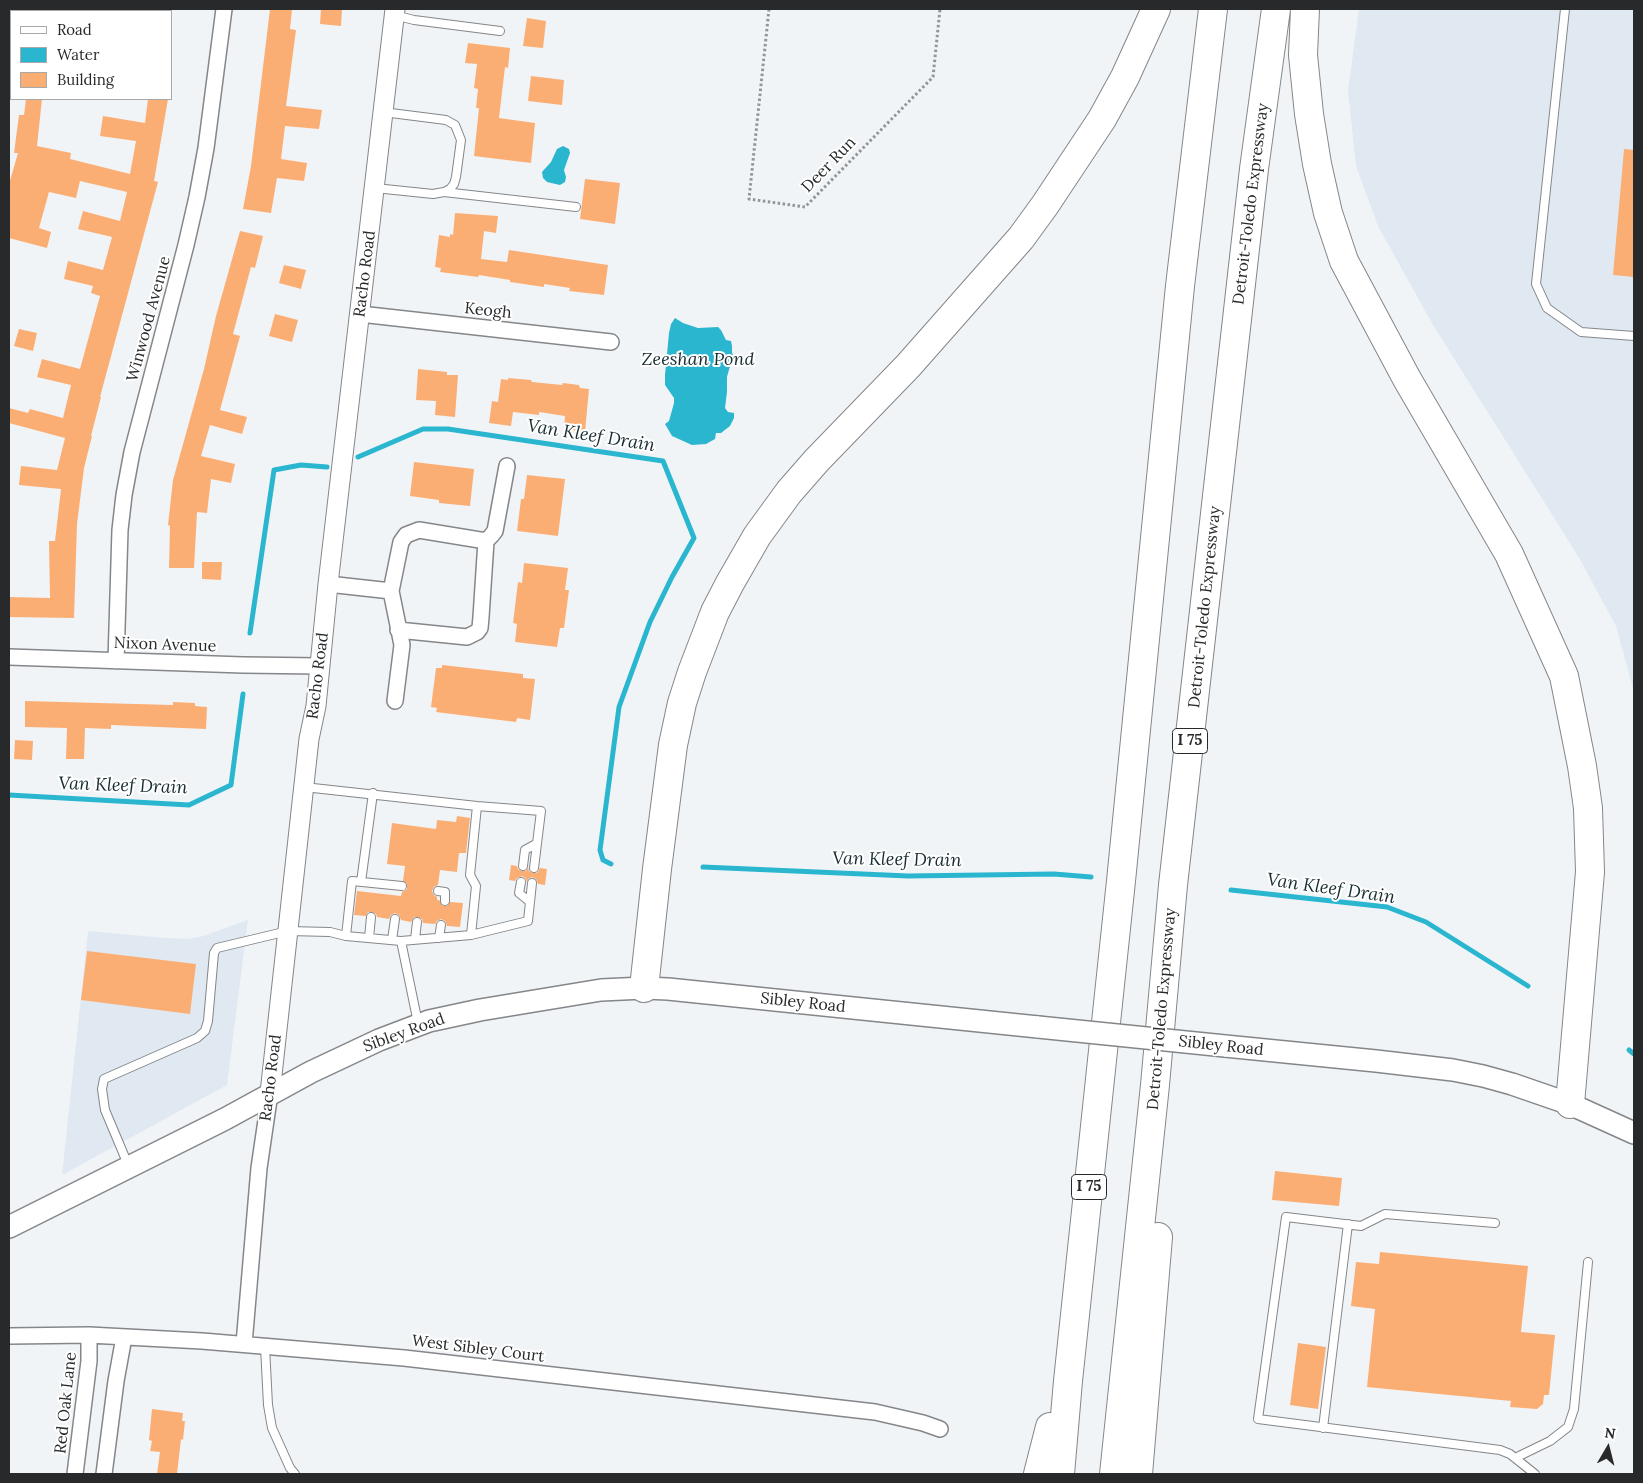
<!DOCTYPE html>
<style>
body{margin:0}
#map{position:relative;width:1643px;height:1483px;overflow:hidden;background:#f1f4f7;font-family:Lora,serif}
canvas{display:block}
.frame{position:absolute;inset:0;border:10px solid #27292a;pointer-events:none}
.legend{position:absolute;left:10px;top:10px;width:162px;height:90px;box-sizing:border-box;background:#fff;border:1px solid #a9a9aa;margin:0;padding:6px 9px;list-style:none;font-size:15px;color:#27292a}
.legend li{display:flex;align-items:center;gap:10px;height:25px}
.legend b{width:25px;border:1px solid #a9a9aa}
.north{position:absolute;left:1583px;top:1423px;width:50px;height:50px;-webkit-text-stroke:4px #fff;paint-order:stroke;rotate:8deg;font-size:14px;font-weight:700;line-height:20px;text-align:center;color:#27292a}
.north::after{content:'';display:block;margin:auto;width:18px;height:22px;background:#27292a;clip-path:polygon(50% 0,100% 100%,50% 72%,0 100%)}
</style>
<div id="map">
<canvas width="1643" height="1483"></canvas>
<div class="frame"></div>
<ul class="legend">
<li><b style="height:6px;background:#fff"></b>Road</li>
<li><b style="height:14px;background:#2bb6d0"></b>Water</li>
<li><b style="height:14px;background:#fbae74"></b>Building</li>
</ul>
<div class="north">N</div>
</div>
<script>
const context = document.querySelector('canvas').getContext('2d');
context.lineJoin = 'round';
function fill(path, color) { context.fillStyle = color; context.fill(path, 'evenodd'); }
const toPath = rows => new Path2D(rows.map(r => 'M' + r).join(''));
function trace(path, color, width, dash) { context.strokeStyle = color; context.lineWidth = width; context.lineCap = dash ? 'butt' : 'round'; context.setLineDash(dash || []); context.stroke(path); }
function write(font, color, halo, rows, align = 'center') {
  context.font = font + ' Lora,serif'; context.lineWidth = 4; context.setLineDash([]); context.textBaseline = 'middle'; context.strokeStyle = halo; context.fillStyle = color; for (const [text, x, y, turn = 0] of rows) {
    context.save(); context.translate(x, y); context.rotate((+turn || 0) * Math.PI / 180); context.textAlign = isNaN(turn) ? turn : align; if (halo) context.strokeText(text, 0, 0); context.fillText(text, 0, 0); context.restore();
  }
}
fill(toPath([
 [1359,9,1634,9,1634,692,1616,626,1578,556,1433,325,1378,226,1356,166,1348,91],
 [248,920,227,1085,62,1175,88,931,165,938,189,939,203,936]
]), '#e0e9f2');
fill(toPath([
 [563,146,569,149,570,153,564,170,566,177,565,182,560,185,547,182,543,178,542,172,551,162,557,149],
 [675,318,683,323,698,328,718,327,721,330,726,340,731,341,732,346,732,353,735,358,730,366,727,377,727,392,725,408,728,412,734,413,734,418,730,426,721,433,716,433,715,439,706,444,692,445,672,436,665,424,669,421,674,403,674,398,665,385,665,375,669,333,671,324]
]), '#2bb6d0');
trace(toPath([
 [358,457,423,429,448,429,663,461,694,538,672,577,650,622,619,707,600,850,603,860,611,864],
 [250,633,274,470,301,465,327,467],
 [9,795,189,805,231,785,243,694],
 [703,867,908,876,1054,874,1091,877],
 [1231,890,1387,907,1426,922,1528,986],
 [1629,1050,1634,1054]
]), '#2bb6d0', 5);
fill(toPath([
 [270,9,292,9,290,29,296,30,286,106,322,110,319,129,285,126,281,159,307,163,304,181,277,178,271,213,243,209,251,166],
 [321,9,342,9,341,26,320,24],
 [527,18,546,21,543,48,523,46],
 [468,43,510,48,508,68,505,67,499,118,535,123,531,163,474,156,479,108,476,108,478,89,474,88,477,64,465,63],
 [531,76,564,80,562,105,528,101],
 [26,99,42,99,37,146,71,153,70,159,130,174,136,141,100,136,103,116,145,123,148,99,168,99,154,181,158,182,100,397,101,397,91,436,92,436,84,468,77,524,74,618,9,617,9,597,50,598,49,541,55,541,61,489,19,485,21,466,57,470,65,438,9,423,9,408,28,413,30,409,63,418,71,385,37,377,42,359,80,369,100,296,91,293,93,286,64,279,68,261,103,270,112,237,78,229,83,211,120,221,127,192,80,181,76,198,49,192,39,228,51,232,47,248,9,238,9,184,18,153,14,153,19,115,24,115],
 [1624,149,1634,150,1634,277,1613,275],
 [585,179,620,183,615,224,580,219],
 [455,213,498,216,496,233,484,231,481,259,507,262,509,250,608,265,604,295,569,291,570,288,544,284,544,287,510,282,510,280,479,275,478,277,440,272,441,268,435,267,439,235,450,237,450,234,453,235],
 [240,231,263,236,255,268,251,267,233,334,240,336,220,410,247,417,242,434,210,425,201,456,235,464,231,483,211,479,207,513,197,512,194,568,169,568,170,526,168,525,173,480,204,369,216,316],
 [284,265,306,270,301,289,279,283],
 [275,314,298,320,292,342,269,336],
 [19,329,37,333,33,351,14,346],
 [418,369,447,372,447,375,458,375,455,417,435,415,436,401,416,400],
 [508,378,531,380,532,382,562,385,563,383,579,385,580,388,589,389,585,432,564,429,565,416,539,412,539,415,513,412,511,426,489,423,492,401,498,402,501,379,508,380],
 [414,462,474,469,470,506,439,503,439,500,410,496],
 [527,475,565,479,558,536,517,531,521,499,524,499],
 [202,562,222,562,221,580,202,579],
 [524,563,568,568,565,590,569,590,564,628,560,628,557,647,515,642,517,624,513,623,518,582,522,583],
 [442,665,523,674,523,678,535,679,530,720,517,718,516,722,436,712,437,708,431,707,436,668,442,668],
 [25,701,173,705,173,702,195,703,195,706,207,707,206,729,111,725,111,729,85,728,84,759,66,759,67,728,25,727],
 [15,740,33,741,32,760,14,759],
 [457,816,470,818,466,853,459,853,457,872,440,870,438,885,434,887,432,891,434,895,437,897,437,900,439,900,443,906,447,906,450,902,463,903,460,927,447,926,445,921,441,919,437,921,435,924,423,923,422,919,418,917,414,917,411,922,401,920,399,915,395,913,391,915,389,919,377,917,376,914,372,912,368,912,366,916,354,915,357,891,401,896,402,892,407,889,407,884,403,881,405,866,387,864,392,823,436,829,437,820,456,822],
 [511,865,517,866,518,869,522,871,526,871,528,867,529,871,533,873,537,873,540,868,547,869,545,885,538,884,536,879,532,877,528,879,527,882,525,878,522,876,517,878,515,881,509,880],
 [87,951,196,964,190,1014,81,1000],
 [1275,1171,1342,1178,1339,1206,1272,1200],
 [1380,1252,1528,1266,1521,1332,1555,1335,1549,1395,1544,1395,1543,1404,1537,1409,1510,1407,1511,1401,1367,1387,1375,1309,1351,1306,1356,1262,1379,1264],
 [1298,1343,1326,1347,1318,1409,1290,1405],
 [152,1409,183,1413,182,1421,185,1421,183,1440,181,1439,177,1474,157,1474,160,1452,150,1451,152,1441,149,1440]
]), '#fbae74');
const service = toPath([
 [1565,9,1536,284,1547,308,1581,332,1634,336],
 [394,15,414,20,500,31],
 [375,188,433,194,444,192,450,189,454,184,456,177,461,140,455,125,446,120,383,112],
 [444,192,576,207],
 [304,787,477,806,541,811,534,868],
 [523,866,525,850,536,844],
 [361,882,373,793],
 [521,882,519,893,530,902],
 [438,891,445,892,445,901],
 [471,935,476,886,470,875,477,806],
 [346,936,352,881,402,886],
 [369,938,371,917],
 [439,938,441,925],
 [415,939,417,922],
 [392,940,395,919],
 [401,941,418,1023],
 [129,1167,105,1110,102,1089,104,1079,197,1038,205,1031,208,1021,214,953,217,948,288,931,330,932,346,936,401,941,471,935,528,921,532,883],
 [1495,1223,1385,1214,1361,1226,1286,1217,1258,1419,1500,1450,1510,1454,1535,1474],
 [265,1347,268,1405,272,1428,290,1468,295,1474],
 [1323,1428,1348,1224],
 [1515,1458,1550,1441,1568,1427,1574,1409,1588,1262]
]);
const minor = toPath([
 [360,314,611,342],
 [328,584,391,591,402,645,395,701],
 [391,591,401,542,406,535,419,530,486,541,491,536,495,531,507,466],
 [398,630,467,637,477,632,480,628,481,617,486,541],
 [9,657,243,665,320,666],
 [116,661,120,530,124,495,132,452,186,245,197,197,206,148,224,9],
 [9,1336,89,1335,202,1341,404,1358,875,1412,923,1423,940,1429],
 [244,1344,259,1168,270,1093],
 [75,1474,89,1361,89,1335],
 [104,1474,116,1381,124,1337]
]);
const tertiary = toPath([
 [270,1093,309,739,316,706,328,584,395,9]
]);
const secondary = toPath([
 [1225,1046,1376,1061,1453,1070,1483,1076,1512,1084,1570,1104,1634,1133],
 [9,1227,225,1119,311,1072,379,1040,429,1021,480,1010,601,990,644,988,668,989,1038,1027]
]);
const motorway = toPath([
 [1305,9,1303,55,1309,114,1317,164,1328,213,1344,261,1407,379,1509,554,1564,676,1582,766,1588,808,1590,872,1570,1104],
 [644,988,657,869,673,745,682,703,692,672,715,612,730,583,757,536,789,492,817,460,908,366,1021,238,1045,205,1102,119,1125,77,1156,9],
 [1038,1474,1050,1427],
 [1060,1474,1068,1381,1121,881,1180,286,1213,9],
 [1114,1474,1155,1085,1173,885,1254,169,1276,9],
 [1138,1474,1158,1237]
]);
trace(service, '#848689', 10);
trace(minor, '#848689', 18);
trace(tertiary, '#848689', 21);
trace(secondary, '#848689', 24);
trace(motorway, '#848689', 30);
trace(toPath([
 [769,9,749,199,805,207,933,77,940,9]
]), '#929597', 3, [2.5, 2.5]);
trace(service, '#fff', 8);
trace(minor, '#fff', 15);
trace(tertiary, '#fff', 19);
trace(secondary, '#fff', 21);
trace(motorway, '#fff', 28);
const secondaryBridge = toPath([
 [1038,1027,1225,1046]
]);
trace(secondaryBridge, '#848689', 24, []);
trace(secondaryBridge, '#fff', 21);
for (const [x, y, w] of [
 [1190,741,35],
 [1089,1187,35]
]) { const box = new Path2D(); box.roundRect(x - w / 2, y - 12.5, w, 25, 4); context.fillStyle = '#fff'; context.fill(box); trace(box, '#27292a', 1); }
write('bold 15px', '#27292a', null, [
 ["I 75",1190,741],
 ["I 75",1089,1187]
]);
write('16px', '#27292a', '#fff', [
 ["Deer Run",829,165,-46],
 ["Detroit-Toledo Expressway",1251,204,-83],
 ["Racho Road",365,274,-83],
 ["Keogh",488,311,6],
 ["Winwood Avenue",149,319,-75],
 ["Detroit-Toledo Expressway",1205,607,-84],
 ["Nixon Avenue",165,645,2],
 ["Racho Road",318,676,-83],
 ["Sibley Road",803,1003,6],
 ["Detroit-Toledo Expressway",1162,1009,-85],
 ["Sibley Road",404,1033,-20],
 ["Sibley Road",1221,1046,6],
 ["Racho Road",271,1078,-83],
 ["West Sibley Court",478,1349,7],
 ["Red Oak Lane",66,1403,-84]
]);
write('italic 18px', '#172d32', '#fff', [
 ["Zeeshan Pond",698,360],
 ["Van Kleef Drain",591,436,9],
 ["Van Kleef Drain",123,786,2],
 ["Van Kleef Drain",897,860,1],
 ["Van Kleef Drain",1331,889,8]
]);
</script>
